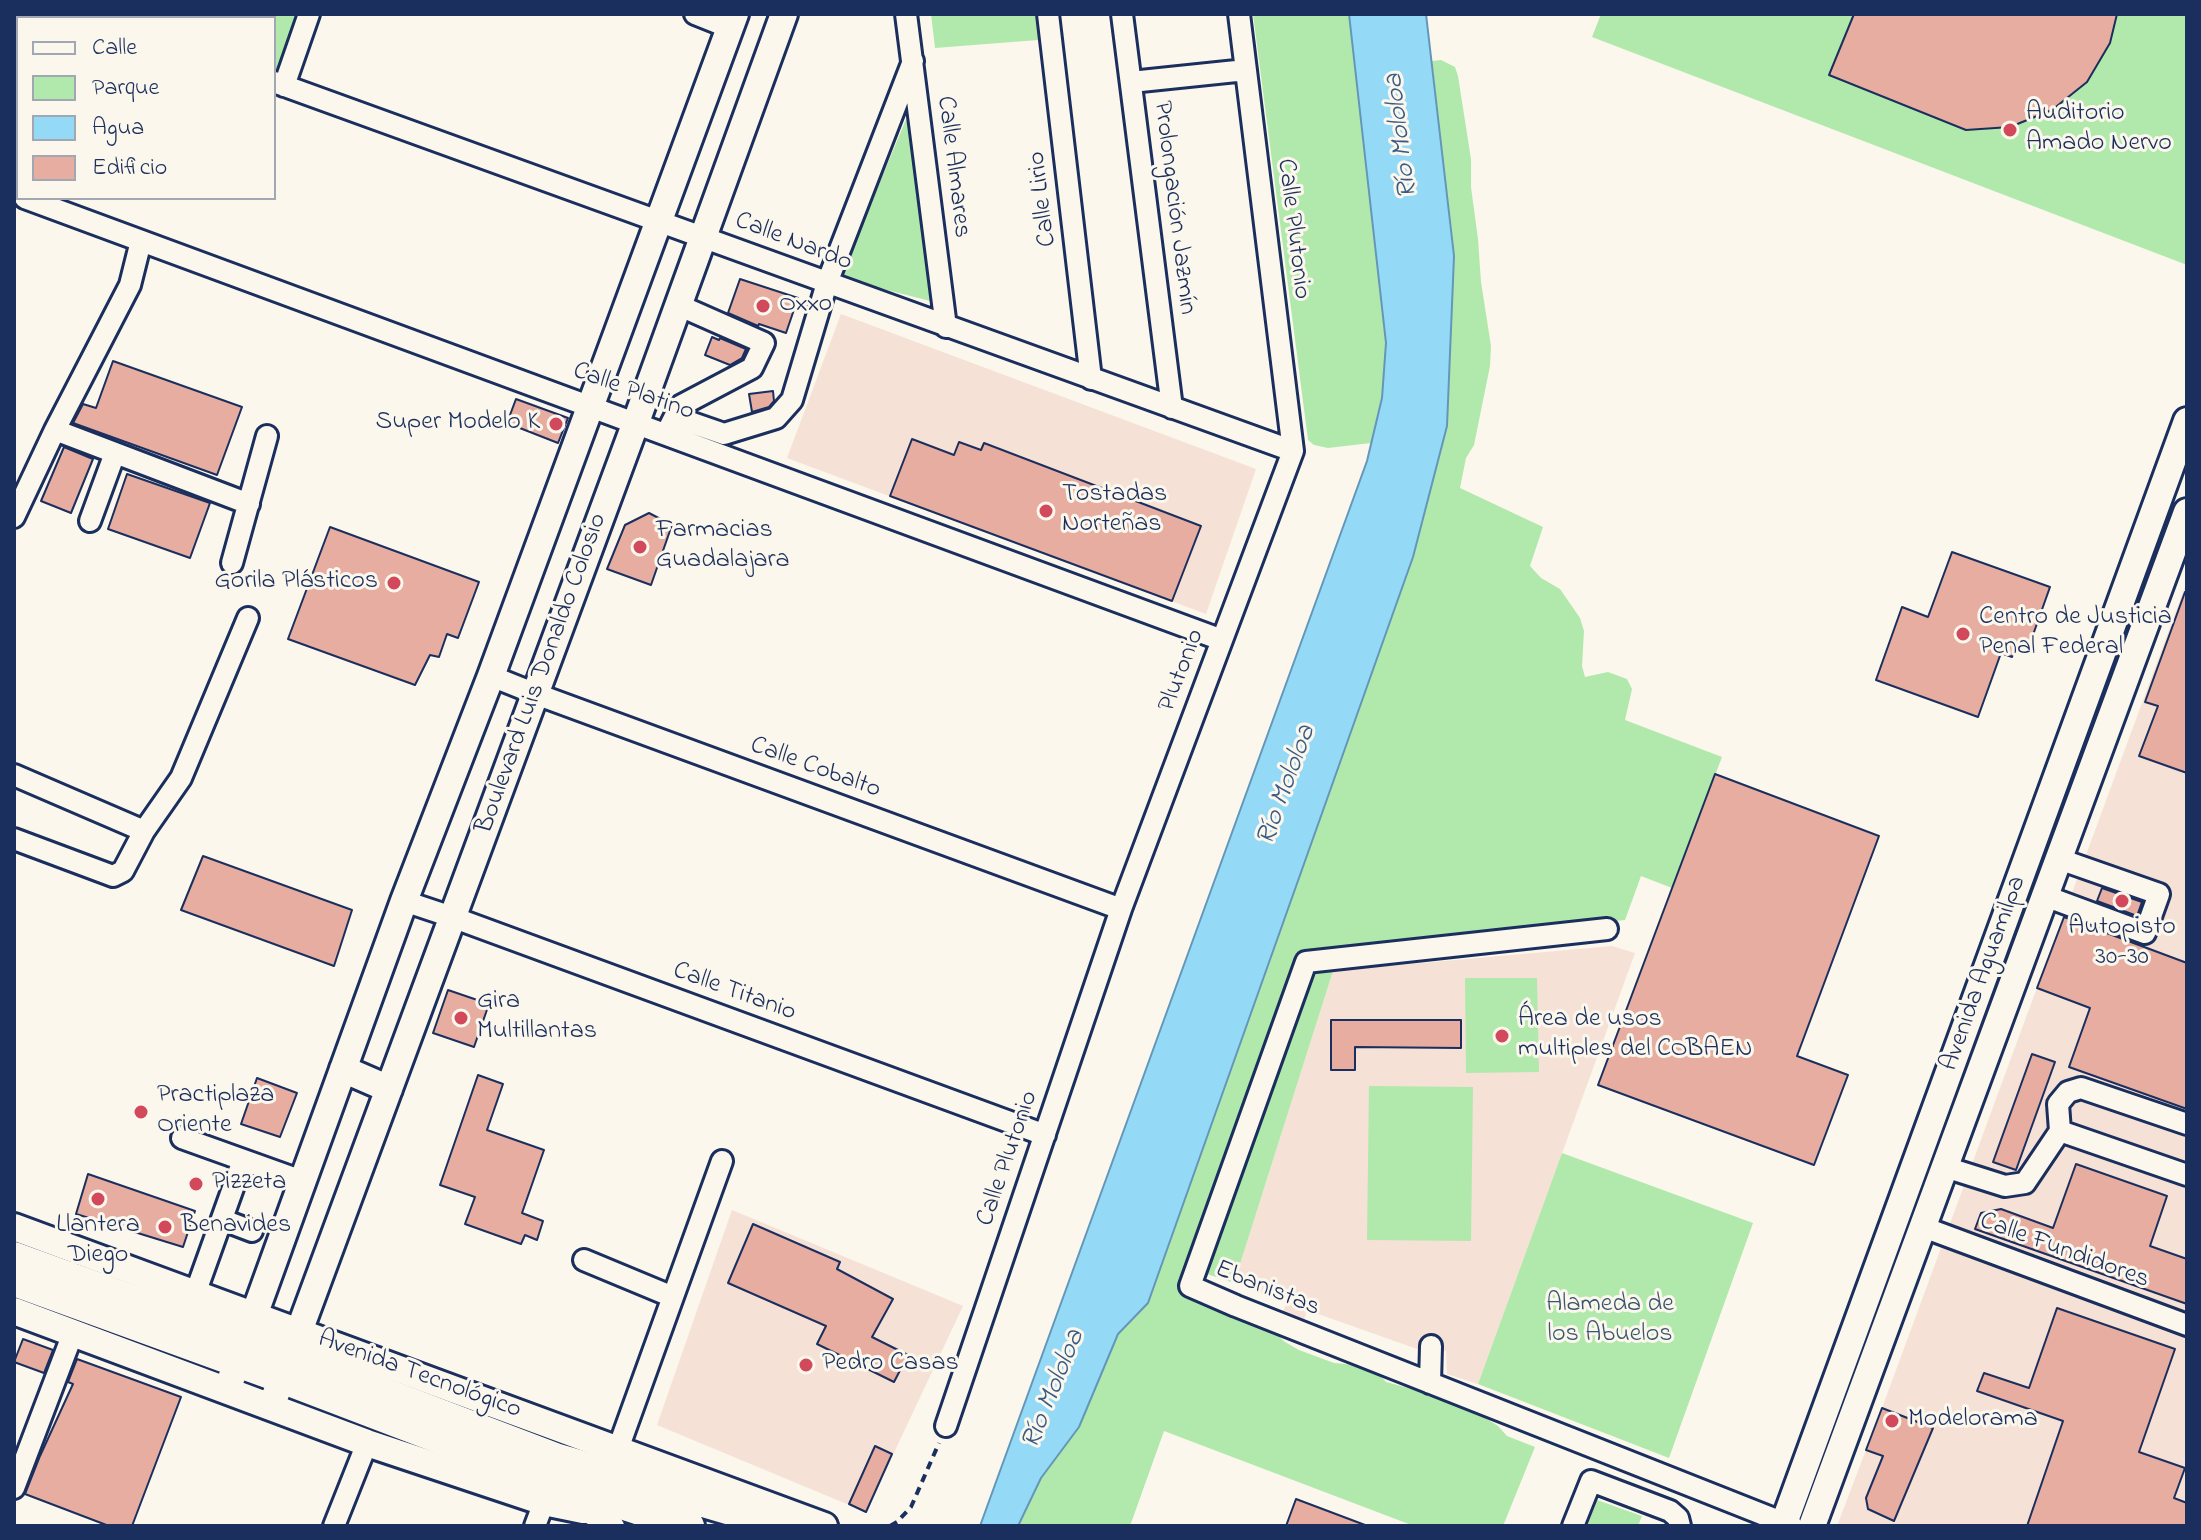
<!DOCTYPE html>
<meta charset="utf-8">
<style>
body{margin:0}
#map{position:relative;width:2201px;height:1540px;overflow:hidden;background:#fbf7ec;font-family:"Indie Flower",sans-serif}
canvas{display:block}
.frame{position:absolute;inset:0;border:16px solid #1b2f5e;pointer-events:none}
.legend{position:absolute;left:16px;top:16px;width:260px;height:184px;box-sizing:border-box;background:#fbf7ec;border:2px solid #a1a7b3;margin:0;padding:10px 14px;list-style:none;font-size:24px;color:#1b2f5e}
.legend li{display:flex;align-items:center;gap:16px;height:40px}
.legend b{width:40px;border:2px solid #a1a7b3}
</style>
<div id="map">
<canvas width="2201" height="1540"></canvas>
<div class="frame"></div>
<ul class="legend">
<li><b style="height:10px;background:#fbf7ec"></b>Calle</li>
<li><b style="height:22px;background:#b1e9ac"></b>Parque</li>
<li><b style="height:22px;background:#94daf6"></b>Agua</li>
<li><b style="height:22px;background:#e6ada0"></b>Edificio</li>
</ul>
</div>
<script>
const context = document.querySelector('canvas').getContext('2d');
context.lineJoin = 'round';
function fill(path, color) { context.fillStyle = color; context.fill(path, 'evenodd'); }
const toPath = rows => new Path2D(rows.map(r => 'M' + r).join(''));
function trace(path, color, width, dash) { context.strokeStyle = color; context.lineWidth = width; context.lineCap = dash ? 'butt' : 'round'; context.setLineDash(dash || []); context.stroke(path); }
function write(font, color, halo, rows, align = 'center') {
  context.font = font + ' "Indie Flower",sans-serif'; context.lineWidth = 6; context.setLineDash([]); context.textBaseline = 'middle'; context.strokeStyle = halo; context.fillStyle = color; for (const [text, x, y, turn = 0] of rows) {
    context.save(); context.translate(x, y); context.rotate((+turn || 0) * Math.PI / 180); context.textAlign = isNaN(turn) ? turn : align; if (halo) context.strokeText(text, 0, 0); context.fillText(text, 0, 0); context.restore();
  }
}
fill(toPath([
 [841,314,1256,469,1206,614,787,458],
 [2187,581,2187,1526,1837,1526,1882,1408],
 [1612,946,1635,953,1478,1384,1447,1374,1446,1351,1417,1349,1307,1310,1304,1320,1282,1313,1287,1303,1234,1283,1333,971],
 [732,1210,963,1306,866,1512,657,1425]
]), '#f5e1d5');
fill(toPath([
 [131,14,297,14,277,69,274,68,274,18,141,18],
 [931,14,1048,14,1051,39,935,48],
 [1253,14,1349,14,1386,343,1382,398,1371,443,1328,448,1314,445,1308,440],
 [1601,14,2187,14,2187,265,1592,37],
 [1441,60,1455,67,1458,76,1471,159,1471,187,1478,239,1481,282,1491,346,1490,366,1474,445,1466,458,1460,488,1543,527,1530,566,1541,578,1560,589,1580,618,1584,631,1582,666,1585,677,1608,672,1627,679,1632,689,1625,720,1722,757,1672,888,1641,876,1625,920,1313,954,1190,1285,1274,1332,1285,1342,1299,1350,1334,1363,1355,1365,1367,1369,1379,1374,1386,1382,1434,1395,1446,1402,1479,1414,1498,1426,1507,1436,1535,1447,1503,1526,1414,1526,1164,1431,1130,1526,1018,1526,1041,1478,1079,1427,1118,1334,1148,1302,1336,774,1431,486,1447,426,1454,256,1432,61],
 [912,105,938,303,840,278],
 [1333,971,1234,1283,1201,1272,1305,972],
 [1465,978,1537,978,1539,1072,1466,1073],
 [1369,1086,1473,1087,1471,1241,1367,1240],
 [1562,1153,1753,1223,1669,1458,1478,1384],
 [1597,1500,1642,1516,1638,1526,1587,1526]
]), '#b1e9ac');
const water = toPath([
 [1349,14,1426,14,1454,256,1447,426,1413,557,1148,1303,1118,1334,1079,1427,1041,1478,1018,1526,980,1526,1367,461,1382,398,1386,343,1349,14]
]);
fill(water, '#94daf6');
trace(water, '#6496b9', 2);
const building = toPath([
 [1854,14,2117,14,2110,43,2087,82,2052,110,2010,127,1966,130,1829,75,1854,14],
 [740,279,798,298,786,333,759,324,758,326,728,313,740,279],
 [712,337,719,340,720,338,746,349,742,358,730,365,705,355,712,337],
 [113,361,242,407,217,475,73,423,83,404,96,408,113,361],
 [773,391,774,401,769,407,752,412,749,394,773,391],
 [516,399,568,418,558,443,507,423,516,399],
 [912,439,954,455,959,442,981,450,984,443,1201,526,1172,601,890,496,912,439],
 [64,447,93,459,71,513,41,501,64,447],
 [127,474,210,503,190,558,108,529,127,474],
 [649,513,672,525,651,585,607,569,625,525,649,513],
 [330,527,479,582,458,638,447,634,439,657,430,655,415,685,288,639,330,527],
 [1952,552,2050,587,2028,649,2016,644,2012,657,2001,653,1978,717,1876,680,1902,607,1928,617,1952,552],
 [2185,592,2187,592,2187,773,2139,756,2158,706,2145,702,2185,592],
 [1715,774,1879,836,1797,1056,1848,1075,1814,1165,1598,1085,1715,774],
 [203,856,352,910,334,966,181,910,203,856],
 [2102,888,2142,902,2137,916,2097,901,2102,888],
 [2064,917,2187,963,2187,1109,2069,1067,2090,1008,2037,988,2064,917],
 [448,990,489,1004,474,1047,433,1033,448,990],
 [1331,1020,1461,1020,1461,1048,1355,1047,1355,1070,1331,1070,1331,1020],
 [2032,1054,2055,1062,2016,1170,1993,1162,2032,1054],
 [478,1075,503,1084,487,1130,544,1150,522,1213,543,1221,537,1240,525,1235,521,1244,465,1224,475,1197,440,1185,478,1075],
 [257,1078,297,1093,280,1137,241,1124,257,1078],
 [2076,1164,2167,1196,2150,1246,2187,1259,2187,1304,1975,1229,1981,1213,2001,1209,2053,1228,2076,1164],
 [88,1174,195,1211,183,1247,76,1214,88,1174],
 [753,1224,840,1262,837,1269,893,1299,872,1337,908,1355,894,1382,817,1344,826,1326,728,1283,753,1224],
 [2057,1308,2175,1349,2139,1452,2185,1468,2174,1498,2187,1503,2187,1526,2027,1526,2063,1421,1977,1391,1984,1373,2029,1388,2057,1308],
 [23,1339,53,1350,44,1373,14,1362,23,1339],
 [77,1359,181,1397,132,1526,109,1526,25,1494,40,1456,73,1384,68,1382,77,1359],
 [1882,1408,1933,1428,1894,1521,1868,1509,1866,1498,1883,1456,1866,1450,1882,1408],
 [875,1446,892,1454,866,1512,849,1504,875,1446],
 [1296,1499,1365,1525,1364,1526,1286,1526,1296,1499]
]);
fill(building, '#e6ada0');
trace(building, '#1b2f5e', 2);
const minor = toPath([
 [86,14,97,18],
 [695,14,730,28],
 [906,14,946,327],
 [1048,14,1091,379],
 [1122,14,1172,408],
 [274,82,1293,451],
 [1131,82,1246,70],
 [284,86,309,14],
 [25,198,1222,640],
 [675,417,724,434,776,418,792,400,827,283,913,61],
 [670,426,680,406,752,368,764,343,678,305],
 [55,430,249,504],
 [14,517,55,430,130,285,141,241],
 [90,521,115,453],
 [232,563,267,436],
 [491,676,536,694,1121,909],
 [14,775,144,831],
 [14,839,113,876,123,871,144,831,181,778,248,618],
 [2045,896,2145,933,2159,894,2059,859],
 [404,901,452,917,1045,1135],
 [1607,929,1306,962,1190,1286,1236,1306,1792,1526],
 [2060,1131,2058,1104,2068,1092,2081,1088,2187,1124],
 [182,1138,302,1181],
 [1945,1167,2005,1186,2025,1183,2060,1131,2187,1175],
 [223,1220,252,1231],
 [1923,1227,2187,1325],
 [584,1260,673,1297],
 [195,1294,243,1160],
 [1430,1383,1431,1346],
 [946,1426,1121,909,1293,451,1239,14],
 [618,1449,722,1161],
 [14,1488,73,1333],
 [583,1510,614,1526],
 [334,1526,367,1443],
 [535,1526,544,1502],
 [1573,1526,1591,1481,1670,1511,1678,1518,1680,1526]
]);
const major = toPath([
 [343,1069,389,1089],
 [14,1227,824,1526],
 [14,1311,367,1443,544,1502,583,1510,623,1505],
 [227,1390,404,901,491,676,735,14],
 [271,1407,636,422,784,14],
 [1783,1526,2187,421],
 [1812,1526,2187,512]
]);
const highway = toPath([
 [14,1257,290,1357,558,1459,785,1526],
 [14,1281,281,1378,551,1481,689,1526]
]);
trace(minor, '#1b2f5e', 26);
trace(major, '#1b2f5e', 32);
trace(highway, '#1b2f5e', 36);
trace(toPath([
 [890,1526,897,1522,911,1507,939,1443]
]), '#1b2f5e', 4, [8, 6]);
trace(minor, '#fbf7ec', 20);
trace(major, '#fbf7ec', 26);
trace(highway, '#fbf7ec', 30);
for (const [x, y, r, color] of [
 [2010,130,8,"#d1495b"],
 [763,306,8,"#d1495b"],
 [556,424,8,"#d1495b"],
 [1046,511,8,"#d1495b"],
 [640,547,8,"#d1495b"],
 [394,583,8,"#d1495b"],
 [1963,634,8,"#d1495b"],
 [2122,901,8,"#d1495b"],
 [461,1018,8,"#d1495b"],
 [1502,1036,8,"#d1495b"],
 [141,1112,8,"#d1495b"],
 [196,1184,8,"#d1495b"],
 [98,1199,8,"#d1495b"],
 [165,1227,8,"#d1495b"],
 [806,1365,8,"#d1495b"],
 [1892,1421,8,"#d1495b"]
]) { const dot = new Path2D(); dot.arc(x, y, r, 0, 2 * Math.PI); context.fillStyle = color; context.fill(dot); trace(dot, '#fbf7ec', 3); }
write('26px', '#1b2f5e', '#fbf7ec', [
 ["Auditorio",2026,115],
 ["Amado Nervo",2026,145],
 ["Oxxo",779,306],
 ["Super Modelo K",540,424,"right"],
 ["Tostadas",1062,496],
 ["Norteñas",1062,526],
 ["Farmacias",656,532],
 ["Guadalajara",656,562],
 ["Gorila Plásticos",378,583,"right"],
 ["Centro de Justicia",1979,619],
 ["Penal Federal",1979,649],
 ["Autopisto",2122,929,"center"],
 ["30-30",2122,959,"center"],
 ["Gira",477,1003],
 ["Multillantas",477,1033],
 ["Área de usos",1518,1021],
 ["multiples del COBAEN",1518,1051],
 ["Practiplaza",157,1097],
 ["Oriente",157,1127],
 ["Pizzeta",212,1184],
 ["Llantera",98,1227,"center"],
 ["Diego",98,1257,"center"],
 ["Benavides",181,1227],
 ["Pedro Casas",822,1365],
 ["Modelorama",1908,1421]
], 'left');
write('26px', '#1b2f5e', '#fbf7ec', [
 ["Calle Almares",952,167,83],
 ["Calle Lirio",1044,199,-97],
 ["Prolongación Jazmín",1173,208,83],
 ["Calle Plutonio",1292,229,83],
 ["Calle Nardo",793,243,21],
 ["Calle Platino",633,393,20],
 ["Plutonio",1183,671,-69],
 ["Boulevard Luis Donaldo Colosio",543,674,-70],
 ["Calle Cobalto",815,769,20],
 ["Avenida Aguamilpa",1985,974,-70],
 ["Calle Titanio",734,993,20],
 ["Calle Plutonio",1009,1159,-71],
 ["Calle Fundidores",2064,1252,20],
 ["Ebanistas",1267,1290,22],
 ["Avenida Tecnológico",419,1376,20]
]);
write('26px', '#39546e', '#fbf7ec', [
 ["Alameda de",1610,1306],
 ["los Abuelos",1610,1336]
]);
write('italic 28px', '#395a84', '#fbf7ec', [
 ["Río Mololoa",1403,136,-97],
 ["Río Mololoa",1288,786,-70],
 ["Río Mololoa",1055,1390,-68]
]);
</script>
